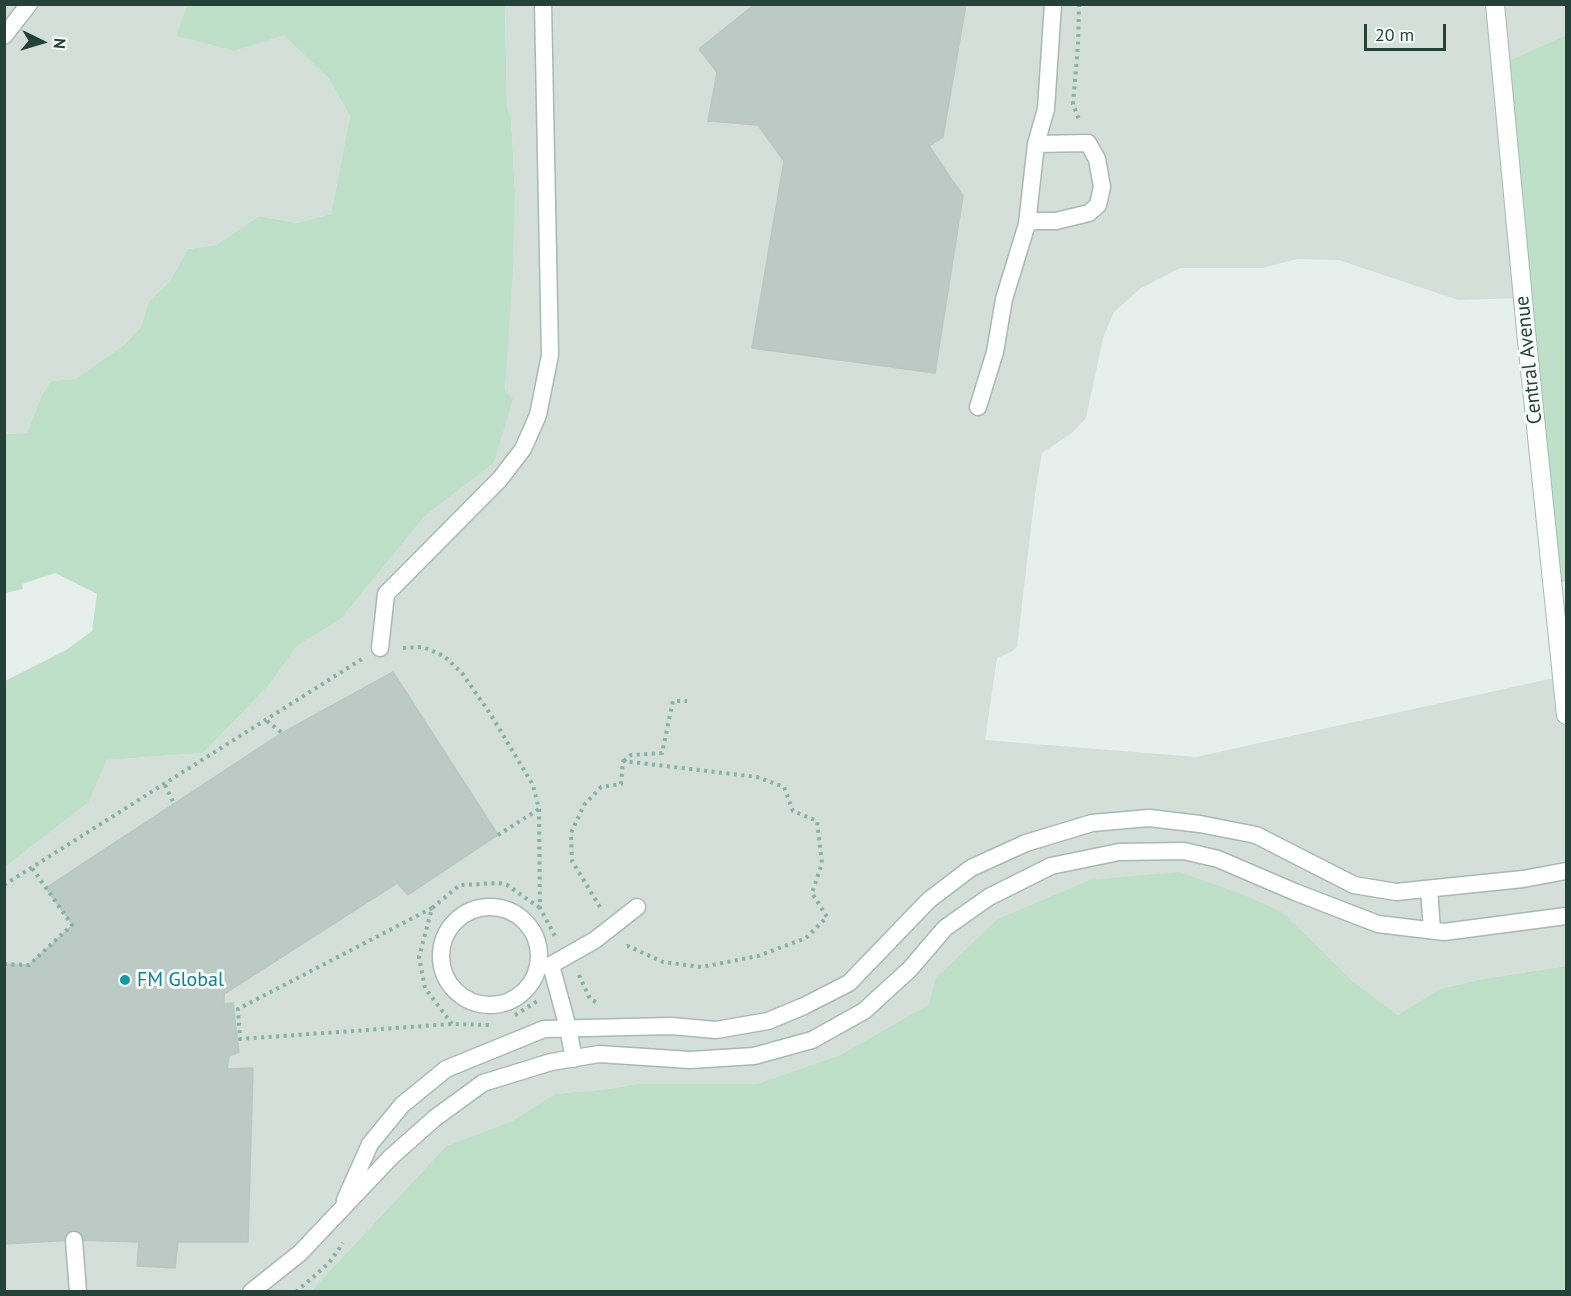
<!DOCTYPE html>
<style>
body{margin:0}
#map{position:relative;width:1571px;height:1296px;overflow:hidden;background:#e6efeb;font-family:"PT Sans",sans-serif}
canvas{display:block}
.frame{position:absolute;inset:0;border:6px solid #24423a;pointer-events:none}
.north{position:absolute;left:12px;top:12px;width:60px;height:60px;-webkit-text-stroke:4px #f7fbf9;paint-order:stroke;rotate:95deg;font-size:16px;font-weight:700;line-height:24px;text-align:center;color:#24423a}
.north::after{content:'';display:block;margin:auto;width:21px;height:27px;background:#24423a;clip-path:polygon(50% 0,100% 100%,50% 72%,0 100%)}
.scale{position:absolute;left:1364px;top:24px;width:82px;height:27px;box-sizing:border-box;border:3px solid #24423a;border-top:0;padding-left:8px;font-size:18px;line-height:21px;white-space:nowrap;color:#24423a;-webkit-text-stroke:4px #f7fbf9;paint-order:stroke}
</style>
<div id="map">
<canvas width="1571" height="1296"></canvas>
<div class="frame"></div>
<div class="north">N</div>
<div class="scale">20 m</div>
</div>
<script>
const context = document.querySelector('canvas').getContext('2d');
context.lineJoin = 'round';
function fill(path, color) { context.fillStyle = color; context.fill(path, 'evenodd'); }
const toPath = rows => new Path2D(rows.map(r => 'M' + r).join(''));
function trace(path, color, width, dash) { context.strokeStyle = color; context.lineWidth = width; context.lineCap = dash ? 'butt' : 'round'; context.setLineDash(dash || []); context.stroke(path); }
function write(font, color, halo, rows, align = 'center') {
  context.font = font + ' "PT Sans",sans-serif'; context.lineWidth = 6; context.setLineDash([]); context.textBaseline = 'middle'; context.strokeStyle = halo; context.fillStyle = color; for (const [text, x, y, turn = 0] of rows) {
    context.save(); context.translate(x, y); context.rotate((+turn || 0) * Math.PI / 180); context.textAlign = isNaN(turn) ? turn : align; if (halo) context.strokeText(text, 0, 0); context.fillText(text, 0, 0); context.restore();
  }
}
fill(toPath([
 [4,5,187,5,176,36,234,51,284,34,329,79,350,116,331,214,296,223,259,216,216,245,188,249,170,281,149,301,141,327,124,345,75,379,51,381,41,397,27,433,5,434],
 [505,5,1566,5,1566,35,1506,62,1524,298,1458,300,1339,260,1297,259,1263,268,1180,268,1141,288,1114,312,1103,338,1086,418,1072,433,1042,453,1035,494,1017,647,1011,652,997,658,985,740,1196,757,1563,676,1566,693,1566,966,1482,979,1439,989,1398,1015,1350,979,1089,880,997,919,937,978,929,1004,840,1055,756,1084,638,1084,608,1089,554,1094,512,1121,446,1146,311,1291,5,1292,5,867,89,802,107,760,203,753,269,685,297,646,341,619,425,516,494,463,512,399,505,390,515,193,511,117,507,108]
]), '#d4dfda');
fill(toPath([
 [187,5,505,5,507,108,511,117,515,193,513,268,505,390,513,399,494,463,425,516,341,619,297,646,269,685,203,753,107,760,89,802,5,867,5,681,66,650,92,631,97,594,55,573,22,584,23,589,5,593,5,434,27,433,41,397,51,381,75,379,124,345,141,327,149,301,170,281,188,249,216,245,259,216,296,223,331,214,350,116,329,79,284,35,234,51,176,36],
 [1566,35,1566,581,1556,584,1506,62],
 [1179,872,1244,895,1282,912,1350,979,1398,1015,1439,989,1482,979,1566,966,1566,1291,311,1291,446,1146,512,1121,554,1094,608,1089,638,1084,756,1084,840,1055,929,1004,936,978,997,919,1089,880]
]), '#bfe0c8');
const building = toPath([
 [755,4,966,4,943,137,929,146,963,196,935,373,752,348,784,161,758,125,708,121,717,72,699,49,755,4],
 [393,672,498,835,408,895,397,883,224,994,224,1004,233,1003,239,1052,229,1056,227,1069,253,1068,248,1242,178,1242,175,1268,137,1266,139,1242,74,1240,4,1244,4,964,29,965,73,925,46,888,282,733,393,672]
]);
fill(building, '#bbcac4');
trace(building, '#b8c9c2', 1.5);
const service = toPath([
 [4,36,29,4],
 [1027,224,1033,221,1056,221,1089,213,1098,205,1102,187,1097,159,1088,143,1036,144],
 [978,407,995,352,1004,299,1027,224,1036,144,1046,109,1053,4],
 [380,648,386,594,500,479,523,449,538,415,550,355,543,4],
 [1429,889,1432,930],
 '441 956a49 49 0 1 1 98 0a49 49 0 1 1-98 0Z',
 [551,965,568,1028,574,1059],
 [539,966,551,965,595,940,637,907],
 [345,1200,370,1144,402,1105,446,1069,544,1029,671,1026,716,1030,768,1021,804,1006,849,983,929,900,971,868,1026,843,1092,823,1149,818,1200,824,1256,835,1354,885,1396,892,1523,879,1566,871],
 [74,1240,78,1292],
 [251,1292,300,1253,391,1157,435,1118,483,1083,551,1062,599,1054,690,1060,754,1056,812,1040,864,1011,910,969,945,928,989,897,1051,866,1119,852,1184,851,1218,859,1295,892,1378,924,1444,932,1566,916]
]);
const secondary = toPath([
 [1495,4,1526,331,1566,715]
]);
trace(service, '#a8b8b2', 19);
trace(secondary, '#a4bbb3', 20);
trace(toPath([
 [1079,4,1078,45,1073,104,1080,122],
 [403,648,423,647,444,656,462,673,491,715,533,785,539,809,540,908,556,938],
 [267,721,282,733],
 [624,761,631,755,662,753,673,701,687,701],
 [165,785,174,804],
 [498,835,539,809],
 [4,885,362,659],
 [600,907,572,861,571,833,584,805,601,787,621,784,623,761,757,777,784,787,793,811,817,821,822,863,812,893,827,917,806,938,758,956,702,967,663,962,628,946,624,947],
 [432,908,238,1009,240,1039,452,1024,489,1025],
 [4,964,29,965,72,925,32,868],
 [579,975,590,999,600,1004],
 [515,1015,539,1000],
 [452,1024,425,988,419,957,432,908,460,885,499,883,507,885,540,908],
 [296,1292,329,1263,343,1243]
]), '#86b3a5', 4, [3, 4.5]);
trace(service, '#fff', 16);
trace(secondary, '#fff', 18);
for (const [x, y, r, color] of [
 [125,980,6,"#0f9aa8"]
]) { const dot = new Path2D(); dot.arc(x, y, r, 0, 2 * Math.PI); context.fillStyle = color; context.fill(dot); trace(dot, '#f7fbf9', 2); }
write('20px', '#24423a', '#f7fbf9', [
 ["Central Avenue",1529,360,-96]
]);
write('20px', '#0d838f', '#f7fbf9', [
 ["FM Global",137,980]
], 'left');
</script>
